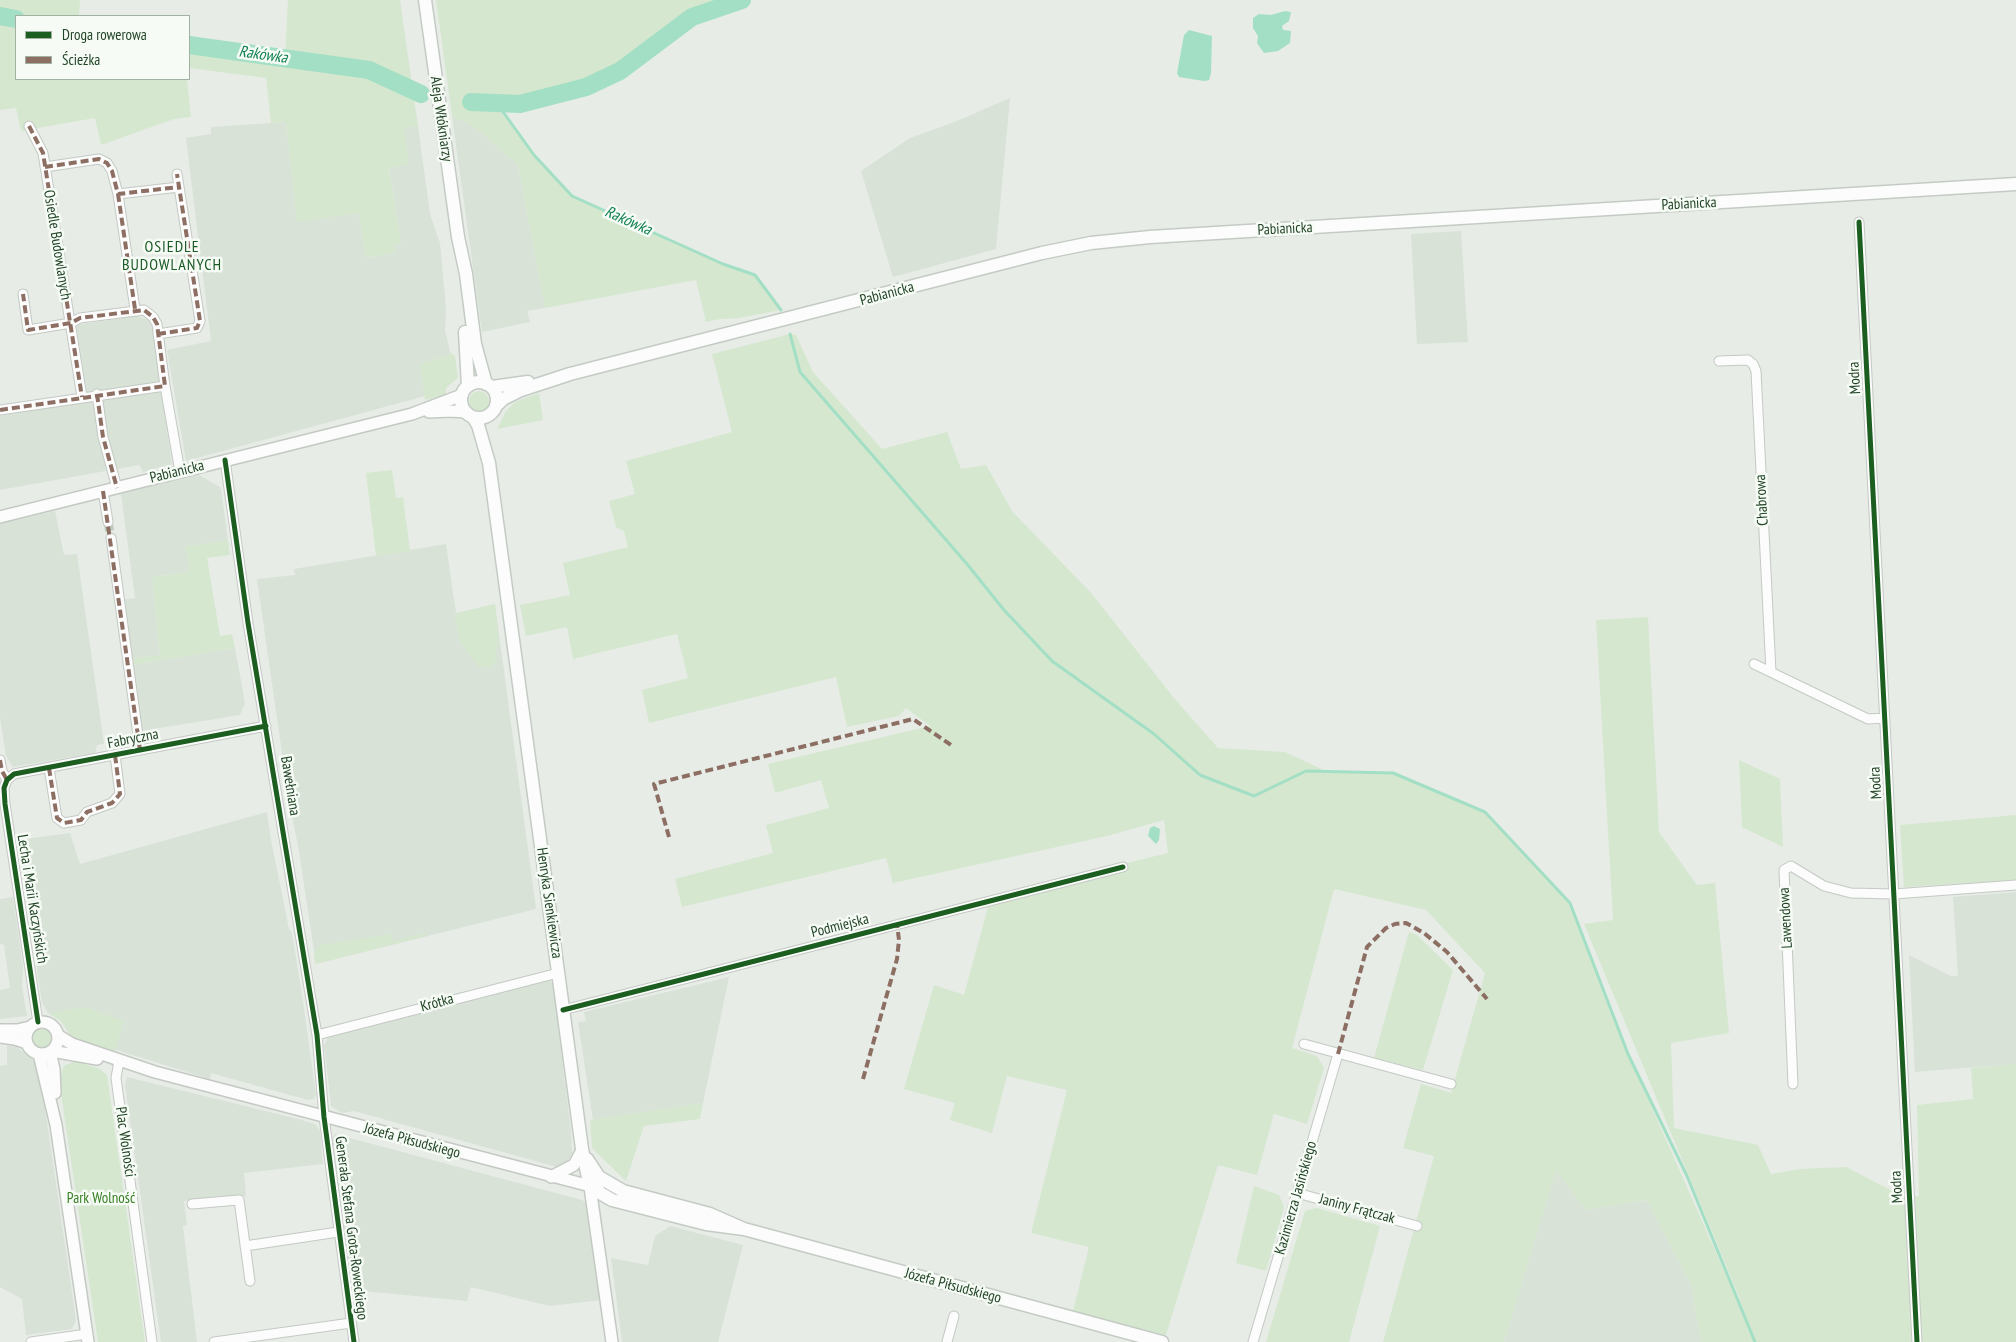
<!DOCTYPE html>
<meta charset="utf-8">
<style>
body{margin:0}
#map{position:relative;width:2016px;height:1342px;overflow:hidden;background:#e7ece7;font-family:"PT Sans Narrow",sans-serif}
canvas{display:block}
.legend{position:absolute;left:15px;top:15px;width:175px;height:65px;box-sizing:border-box;background:#f6fbf5;border:1px solid #a1b2a2;margin:0;padding:6px 9px;list-style:none;font-size:15px;color:#214426}
.legend li{display:flex;align-items:center;gap:10px;height:25px}
.legend b{width:25px;border:1px solid #a1b2a2}
</style>
<div id="map">
<canvas width="2016" height="1342"></canvas>
<ul class="legend">
<li><b style="height:6px;background:#1b5e20"></b>Droga rowerowa</li>
<li><b style="height:6px;background:#8d6e63"></b>Ścieżka</li>
</ul>
</div>
<script>
const context = document.querySelector('canvas').getContext('2d');
context.lineJoin = 'round';
function fill(path, color) { context.fillStyle = color; context.fill(path, 'evenodd'); }
const toPath = rows => new Path2D(rows.map(r => 'M' + r).join(''));
function trace(path, color, width, dash) { context.strokeStyle = color; context.lineWidth = width; context.lineCap = dash ? 'butt' : 'round'; context.setLineDash(dash || []); context.stroke(path); }
function write(font, color, halo, rows, align = 'center') {
  context.font = font + ' "PT Sans Narrow",sans-serif'; context.lineWidth = 5; context.setLineDash([]); context.textBaseline = 'middle'; context.strokeStyle = halo; context.fillStyle = color; for (const [text, x, y, turn = 0] of rows) {
    context.save(); context.translate(x, y); context.rotate((+turn || 0) * Math.PI / 180); context.textAlign = isNaN(turn) ? turn : align; if (halo) context.strokeText(text, 0, 0); context.fillText(text, 0, 0); context.restore();
  }
}
fill(toPath([
 [1010,98,996,249,893,277,861,171,910,138,957,121],
 [452,116,476,128,518,165,545,308,527,311,530,322,482,332],
 [286,122,297,221,359,213,365,258,395,253,394,245,401,244,389,167,404,128,418,126,430,214,440,243,446,308,445,330,450,352,449,355,420,364,425,396,186,461,167,350,211,341,186,138,211,134,211,127],
 [1461,231,1468,342,1417,344,1411,234],
 [137,316,149,320,153,331,172,464,143,472,139,465,0,490,0,416,88,400,76,325],
 [198,474,221,488,228,541,186,546,189,572,152,577,160,655,130,659,121,600,135,598,121,494],
 [55,511,64,555,77,554,104,744,97,745,95,753,13,767,6,756,0,717,0,524],
 [446,544,456,613,495,604,536,909,316,964,299,851,289,802,257,579,295,575,294,569],
 [235,648,245,703,240,715,141,731,131,665],
 [267,812,271,840,289,929,292,933,302,995,316,1094,314,1099,308,1100,211,1073,210,1079,71,1036,60,1020,48,1013,42,1003,18,840,70,833,80,864],
 [2016,892,2016,1064,1915,1072,1909,955,1951,976,1958,976,1953,897],
 [13,897,23,967,22,986,27,1016,0,1019,0,990,10,988,4,945,0,944,0,899],
 [729,977,703,1103,593,1120,578,1022,586,1021,584,1012],
 [545,981,550,981,553,984,571,1132,572,1153,566,1164,557,1167,354,1111,342,1113,331,1106,324,1045,327,1039,332,1036],
 [7,1045,17,1047,34,1061,40,1074,76,1320,72,1329,26,1335,22,1299,0,1287,0,1066,7,1065],
 [127,1077,298,1119,315,1124,320,1130,323,1164,244,1173,246,1196,184,1201,187,1225,183,1226,197,1342,161,1342,125,1085],
 [335,1134,582,1200,586,1203,588,1215,601,1300,550,1306,471,1287,467,1301,352,1290,332,1138],
 [1556,1169,1586,1210,1647,1200,1691,1285,1701,1342,1504,1342],
 [670,1226,743,1245,718,1342,622,1342,611,1258,648,1265,655,1236]
]), '#d8e2d7');
fill(toPath([
 [0,0,80,0,79,16,16,16,16,79,187,79,191,117,174,119,101,145,95,118,21,131,16,108,0,110],
 [288,0,400,0,418,126,404,128,409,164,389,168,401,244,394,245,395,253,365,258,359,213,297,222,286,122,271,123,266,78,189,68,189,42,285,56],
 [436,0,742,0,692,17,620,71,586,87,520,104,497,102,534,155,572,196,723,264,755,275,781,310,739,318,720,319,706,322,696,280,545,308,518,165,476,128,452,116],
 [790,334,796,335,813,372,882,449,947,432,961,469,986,465,1012,511,1092,594,1174,698,1218,748,1285,752,1326,771,1393,773,1485,812,1570,903,1628,1054,1753,1336,1735,1287,1584,924,1613,920,1596,620,1648,617,1659,832,1697,885,1715,883,1729,1033,1671,1043,1674,1128,1758,1145,1771,1174,1800,1169,1846,1167,1904,1197,1919,1196,1917,1105,1973,1099,1971,1068,2016,1064,2016,1342,1756,1342,1754,1337,1755,1342,1701,1342,1691,1285,1647,1200,1586,1210,1556,1170,1504,1342,1383,1342,1434,1156,1403,1148,1421,1084,1451,1093,1485,973,1426,910,1334,889,1292,1048,1317,1056,1324,1068,1307,1124,1274,1114,1257,1175,1218,1165,1166,1335,1073,1311,1089,1247,1031,1233,1067,1090,1007,1076,992,1133,950,1120,955,1103,904,1089,934,985,964,995,991,896,1168,853,1164,820,1107,836,893,883,886,858,682,907,675,879,773,853,766,825,829,808,821,780,775,793,768,764,930,726,906,708,899,716,847,727,836,677,649,723,642,690,688,678,677,634,573,659,567,627,526,636,520,605,570,595,563,563,628,547,624,531,616,527,609,501,635,494,626,461,732,432,712,354],
 [450,352,455,356,458,378,446,388,446,395,425,400,420,364,449,355],
 '469 401a10 10 0 1 1 20 0a10 10 0 1 1-20 0Z',
 [539,393,543,420,497,429,506,411,515,402],
 [392,470,396,498,403,497,410,551,376,556,366,473],
 [228,541,230,555,207,558,220,636,232,634,235,648,131,665,130,659,160,655,152,577,189,572,186,546],
 [495,604,498,636,495,660,497,662,490,667,478,666,460,642,454,614],
 [1739,760,1780,779,1783,847,1742,827],
 [2016,815,2016,880,1904,887,1900,825],
 [1409,932,1417,935,1453,970,1423,1070,1374,1058],
 [426,933,426,936,315,964,314,952,320,945,391,934,393,941],
 [86,1007,124,1021,115,1051,74,1039,60,1020,48,1013],
 '32 1038a10 10 0 1 1 20 0a10 10 0 1 1-20 0Z',
 [75,1061,100,1069,107,1075,145,1342,98,1342,59,1080,64,1066],
 [703,1103,700,1119,644,1126,626,1181,592,1148,590,1120],
 [1254,1186,1279,1195,1284,1207,1266,1271,1236,1263],
 [1317,1208,1380,1226,1349,1342,1266,1342,1305,1211]
]), '#d5e7cf');
fill(toPath([
 [1285,11,1291,12,1289,21,1282,26,1283,30,1291,31,1290,43,1278,51,1264,53,1257,43,1258,36,1253,28,1253,18,1259,14,1271,15],
 [1189,30,1212,36,1211,73,1209,80,1204,81,1179,77,1177,73,1184,35],
 [1154,826,1160,829,1159,840,1156,844,1148,836,1150,828]
]), '#a3dfc5');
trace(toPath([
 [496,102,534,155,572,196,723,264,755,275,781,310],
 [790,334,800,372,967,564,1004,610,1052,661,1154,734,1200,775,1254,796,1306,771,1393,773,1485,812,1570,903,1628,1054,1687,1176,1755,1342]
]), '#a3dfc5', 3);
trace(toPath([
 [0,16,16,19],
 [189,45,369,70,421,94],
 [471,102,520,104,586,87,620,71,692,17,742,0]
]), '#a3dfc5', 18);
trace(toPath([
 [108,522,111,538]
]), '#bfcac0', 9, [9, 4.5]);
const minor = toPath([
 [29,126,43,153,82,397],
 [45,167,99,159,107,163,112,171,118,194,179,187],
 [118,194,135,309],
 [1859,222,1917,1342],
 [158,334,197,328,200,321,177,174],
 [1719,361,1748,360,1753,364,1756,371,1771,672],
 [165,386,180,472],
 [97,394,103,437,117,488],
 [0,410,165,386,157,324,153,317,144,310,80,318,71,323,28,330,23,294],
 [225,460,248,623,317,1035,324,1117,354,1342],
 [103,491,108,522],
 [111,538,140,750],
 [1754,664,1868,719,1885,718],
 [0,760,2,771,7,780],
 [49,768,57,818,64,823,81,820,87,812,112,803,120,794,115,755],
 [563,1010,1123,867],
 [38,1022,5,804,4,788,7,780,14,774,266,726],
 [317,1035,558,973],
 [1304,1044,1451,1084],
 [119,1061,116,1078,152,1342],
 [1793,1084,1784,870,1791,866,1824,886,1851,893,1894,894,2016,885],
 [1297,1193,1417,1226],
 [192,1204,239,1200,250,1281],
 [245,1246,338,1232],
 [31,1342,87,1334],
 [214,1342,351,1323],
 [947,1342,954,1316],
 [1253,1342,1338,1054]
]);
const tertiary = toPath([
 [429,412,449,411,466,412],
 [0,517,412,414,462,395],
 '26 1038a16 16 0 1 1 32 0a16 16 0 1 1-32 0Z',
 [0,1030,17,1030,30,1027],
 [59,1036,72,1044,155,1072,598,1188],
 [0,1037,15,1039,27,1043],
 [52,1051,97,1059],
 [50,1052,54,1069,55,1093],
 [39,1054,56,1125,88,1342],
 [551,1177,574,1165,582,1150],
 [590,1187,612,1342]
]);
const secondary = toPath([
 [425,0,458,237,466,274,475,344,486,384],
 [465,332,468,386],
 '461 400a18 18 0 1 1 36 0a18 18 0 1 1-36 0Z',
 [492,387,528,382],
 [497,405,503,399,521,390,570,374,1042,253,1091,243,1150,237,2016,184],
 [473,417,478,425,489,463,582,1149,590,1187,612,1200,706,1224,744,1229],
 [587,1159,599,1177,623,1191,710,1214,744,1229,1162,1342]
]);
trace(minor, '#c4c9c4', 11);
trace(tertiary, '#c4c9c4', 14);
trace(secondary, '#c4cbc4', 15);
trace(minor, '#fbfcfb', 9);
trace(tertiary, '#fbfcfb', 11);
trace(secondary, '#fbfcfb', 12);
trace(toPath([
 [29,126,43,153,82,397],
 [45,167,99,159,107,163,112,171,118,194,179,187],
 [118,194,135,309],
 [158,334,197,328,200,321,177,174],
 [97,394,103,437,117,488],
 [0,410,165,386,157,324,153,317,144,310,80,318,71,323,28,330,23,294],
 [103,491,140,750],
 [0,760,2,771,7,780],
 [49,768,57,818,64,823,81,820,87,812,112,803,120,794,115,755],
 [669,837,654,784,913,719,951,745],
 [1338,1054,1367,947,1386,928,1395,924,1406,923,1424,933,1447,952,1487,999],
 [863,1079,897,959,899,940,897,924]
]), '#8d6e63', 4, [8, 4]);
trace(toPath([
 [1859,222,1917,1342],
 [225,460,248,623,317,1035,324,1117,354,1342],
 [563,1010,1123,867],
 [38,1022,5,804,4,788,7,780,14,774,266,726]
]), '#1b5e20', 5);
write('15px', '#214426', '#f6fbf5', [
 ["Aleja Włókniarzy",441,119,82],
 ["Pabianicka",1689,204,-3],
 ["Pabianicka",1285,229,-3],
 ["Osiedle Budowlanych",57,245,81],
 ["Pabianicka",887,294,-15],
 ["Modra",1855,378,-93],
 ["Pabianicka",177,472,-14],
 ["Chabrowa",1762,500,-93],
 ["Fabryczna",133,739,-11],
 ["Modra",1876,783,-93],
 ["Bawełniana",290,786,81],
 ["Lecha i Marii Kaczyńskich",32,899,81],
 ["Henryka Sienkiewicza",549,903,82],
 ["Lawendowa",1786,918,-93],
 ["Podmiejska",840,926,-14],
 ["Krótka",437,1003,-15],
 ["Józefa Piłsudskiego",412,1141,15],
 ["Plac Wolności",125,1142,82],
 ["Modra",1897,1187,-93],
 ["Kazimierza Jasińskiego",1296,1198,-74],
 ["Janiny Frątczak",1357,1209,15],
 ["Generała Stefana Grota-Roweckiego",351,1228,83],
 ["Józefa Piłsudskiego",953,1286,15]
]);
write('15px', '#388025', '#f6fbf5', [
 ["Park Wolność",101,1199]
]);
write('italic 16px', '#128253', '#f6fbf5', [
 ["Rakówka",263,55,8],
 ["Rakówka",628,221,24]
]);
context.letterSpacing = '1px';
write('16px', '#195924', '#f6fbf5', [
 ["OSIEDLE",172,247],
 ["BUDOWLANYCH",172,265]
]);
context.letterSpacing = '0px';
</script>
